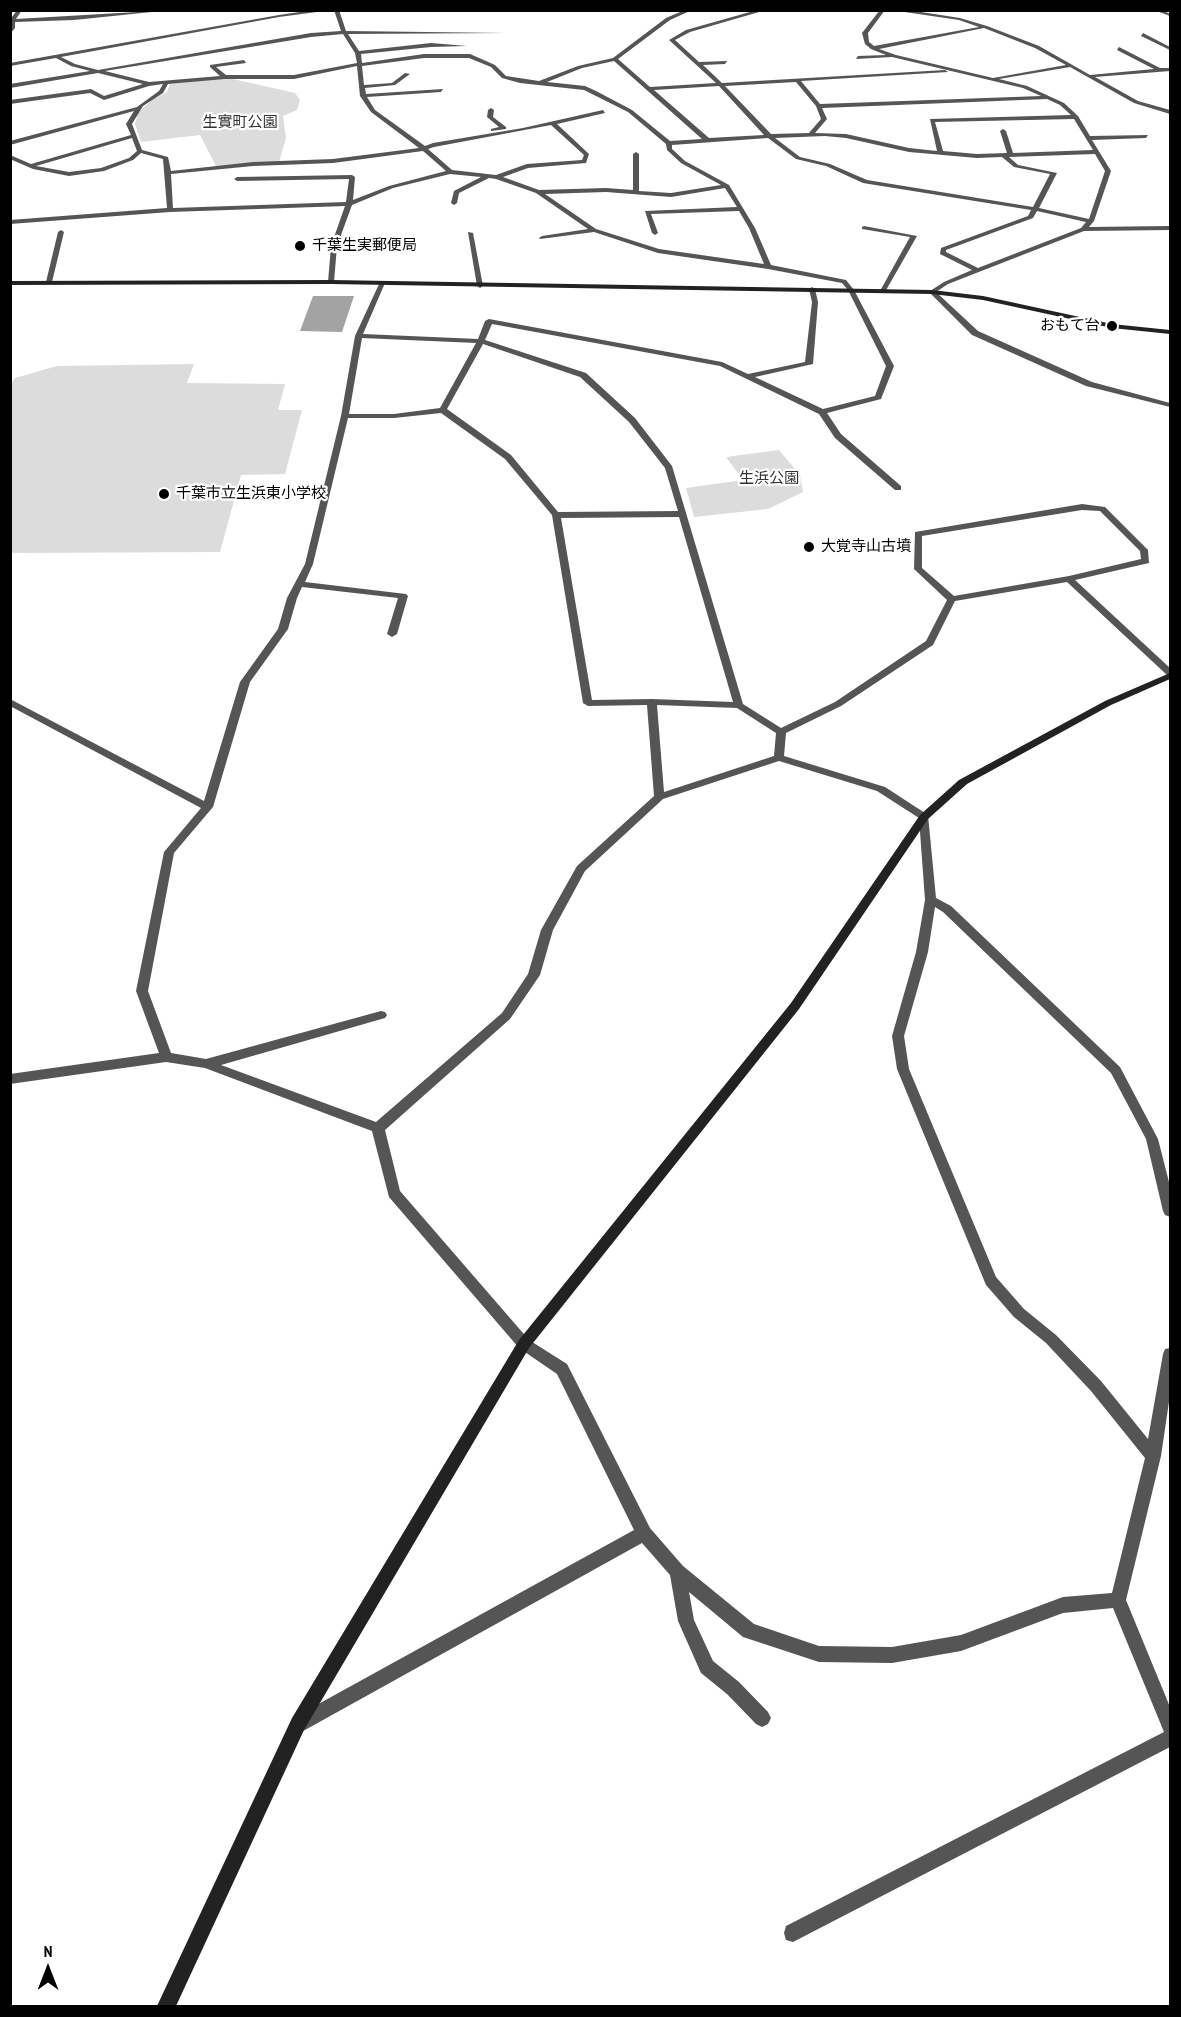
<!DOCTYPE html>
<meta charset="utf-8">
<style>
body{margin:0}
#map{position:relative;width:1181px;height:2017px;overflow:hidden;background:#fff;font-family:"PT Sans Narrow",sans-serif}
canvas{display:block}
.frame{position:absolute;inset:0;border:12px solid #000;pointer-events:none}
.north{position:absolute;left:18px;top:1939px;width:60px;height:60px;-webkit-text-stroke:4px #fff;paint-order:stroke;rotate:0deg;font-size:16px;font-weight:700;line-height:24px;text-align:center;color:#000}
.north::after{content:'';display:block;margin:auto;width:21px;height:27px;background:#000;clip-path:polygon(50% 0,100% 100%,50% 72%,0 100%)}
</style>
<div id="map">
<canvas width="1181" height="2017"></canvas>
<div class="frame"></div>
<div class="north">N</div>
</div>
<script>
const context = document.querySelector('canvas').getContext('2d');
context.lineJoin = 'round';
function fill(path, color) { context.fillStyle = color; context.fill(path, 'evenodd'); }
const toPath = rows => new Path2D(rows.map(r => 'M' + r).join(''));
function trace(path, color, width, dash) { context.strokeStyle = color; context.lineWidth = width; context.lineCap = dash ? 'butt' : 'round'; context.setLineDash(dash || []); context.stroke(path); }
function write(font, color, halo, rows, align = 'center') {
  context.font = font + ' "PT Sans Narrow","Noto Sans JP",sans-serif'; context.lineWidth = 4.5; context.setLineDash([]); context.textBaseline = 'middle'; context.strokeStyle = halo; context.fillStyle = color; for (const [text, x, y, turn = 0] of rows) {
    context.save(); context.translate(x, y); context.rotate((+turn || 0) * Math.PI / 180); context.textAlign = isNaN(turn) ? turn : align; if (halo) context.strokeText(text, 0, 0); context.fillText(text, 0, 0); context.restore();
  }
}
fill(toPath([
 [218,79,233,79,295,93,300,100,297,110,283,116,286,138,279,162,217,168,200,135,141,142,135,124,138,113,153,99,167,92,170,84],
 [194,364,187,383,285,384,278,410,302,410,285,474,241,475,220,552,11,553,10,385,15,378,57,366],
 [779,450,800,475,803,492,768,509,694,517,686,488,743,480,726,457]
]), '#dcdcdc');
fill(toPath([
 [313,296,354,296,342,332,300,331]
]), '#a3a3a3');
fill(toPath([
 [17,10,22,10,16,19,171,10,74,20,15,22,15,28,10,34,10,20,17,10],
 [313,10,332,10,279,17,61,57,75,64,98,70,311,33,341,31,334,10,339,10,346,31,506,33,348,34,359,51,431,43,467,46,431,47,361,54,362,63,424,54,470,54,495,65,506,76,539,81,578,66,613,58,666,18,685,10,692,10,670,20,618,59,650,87,716,83,669,40,686,30,757,10,766,10,690,32,675,40,699,62,727,61,725,64,703,65,722,83,945,70,948,72,801,81,820,104,1041,96,1023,88,892,57,856,59,858,56,886,55,871,49,865,44,862,33,880,10,885,10,868,33,869,42,874,46,979,27,959,20,891,10,908,10,960,18,987,26,1039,46,1090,75,1154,69,1117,50,1119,47,1160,68,1170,68,1170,71,1095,77,1138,101,1170,110,1170,114,1134,103,1070,67,999,79,1027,86,1064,103,1078,116,1090,136,1148,135,1146,138,1092,140,1111,171,1094,221,1089,227,1170,226,1170,230,1084,231,948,284,936,292,978,331,1092,382,1170,403,1170,407,1086,386,972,335,930,293,930,291,944,282,972,270,940,254,941,248,1028,216,1031,210,863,183,826,166,796,159,768,138,672,145,672,149,685,161,729,185,755,228,771,265,846,280,854,290,894,366,881,399,827,413,841,434,901,486,901,490,895,490,835,438,819,414,720,366,492,324,485,340,586,373,635,418,672,466,743,704,781,728,835,702,926,641,947,600,914,569,915,532,1082,504,1105,507,1148,550,1149,563,1075,580,1170,668,1170,676,1167,675,1067,582,955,601,933,645,841,706,786,733,784,756,885,787,928,815,936,898,951,906,1120,1067,1158,1139,1170,1186,1170,1217,1165,1215,1163,1211,1146,1139,1111,1073,943,912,935,907,928,952,904,1036,909,1069,996,1277,1024,1309,1056,1335,1101,1381,1148,1439,1163,1354,1165,1349,1170,1348,1170,1395,1161,1456,1126,1600,1170,1707,1170,1747,793,1942,786,1940,784,1933,786,1926,1164,1732,1113,1608,1063,1613,961,1651,892,1663,819,1662,743,1637,689,1592,694,1620,713,1661,739,1682,768,1712,771,1718,768,1724,762,1727,756,1724,727,1694,701,1673,678,1621,670,1575,642,1543,305,1730,299,1733,293,1730,290,1724,293,1718,634,1530,557,1374,519,1348,389,1197,372,1131,205,1068,166,1062,10,1084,10,1074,159,1053,136,991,164,852,201,808,10,706,10,699,204,801,240,682,278,629,287,598,305,564,341,416,355,336,380,282,385,283,363,334,478,339,485,321,489,319,722,362,748,374,805,362,812,302,809,289,812,287,815,289,818,302,813,364,755,377,823,409,875,396,886,366,848,290,842,283,768,269,658,253,594,232,540,239,539,238,542,236,588,229,536,193,496,179,489,178,459,193,457,203,454,205,451,203,454,191,481,177,450,174,393,188,352,205,337,246,334,282,331,284,328,282,331,246,345,206,170,212,10,224,10,220,167,208,163,159,141,153,133,160,104,171,69,176,33,169,10,159,10,155,31,164,131,135,126,124,134,111,10,145,10,141,137,107,159,91,163,84,149,86,104,100,90,93,10,104,10,100,91,89,104,96,143,84,98,73,10,88,10,84,90,71,71,66,56,58,10,66,10,63,279,15,313,10],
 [984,28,1035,48,1066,65,993,78,896,55,879,49,984,28],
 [343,34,355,53,357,63,294,75,226,75,216,67,246,63,244,60,210,65,210,67,220,76,149,82,105,71,311,37,343,34],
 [424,58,469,58,491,67,502,78,520,83,584,90,628,112,666,144,667,150,681,163,721,185,671,193,639,191,639,154,636,152,633,154,633,190,606,188,539,190,503,177,528,168,586,163,589,154,557,124,605,113,603,110,523,128,433,143,425,146,375,110,367,97,441,92,443,89,366,94,365,88,395,85,410,74,405,73,392,83,364,85,362,66,424,58],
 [614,61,702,139,670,141,632,110,596,91,585,86,547,82,582,68,614,61],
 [357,66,360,96,371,112,419,148,333,159,253,162,171,171,168,157,142,150,132,124,143,106,163,93,168,84,225,79,294,79,357,66],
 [796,82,816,106,821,119,809,133,771,134,725,86,796,82],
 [719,86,764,135,709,138,654,90,719,86],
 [1047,99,1060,105,1071,115,930,119,937,151,909,148,846,134,815,133,827,119,822,108,1047,99],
 [1074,119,1093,150,1013,153,1006,131,1003,129,1000,131,1007,153,977,154,943,151,935,122,1074,119],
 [551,125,584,155,582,160,527,164,496,175,452,170,428,149,434,147,551,125],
 [825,136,846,138,909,152,977,158,1002,157,1014,167,1050,174,1033,207,867,180,830,164,800,157,775,138,825,136],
 [132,138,137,151,129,158,101,168,69,172,36,166,132,138],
 [423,151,446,171,389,186,353,200,355,177,352,175,237,177,234,179,237,181,349,179,346,202,173,208,171,174,253,166,333,163,423,151],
 [1095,154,1105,171,1089,219,1039,208,1057,173,1018,165,1009,157,1095,154],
 [725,188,737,207,645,211,652,233,655,235,658,233,651,214,739,211,749,228,764,264,659,249,596,229,545,194,606,192,671,197,725,188],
 [1037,211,1086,222,1081,228,978,268,946,252,946,250,1033,218,1037,211],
 [362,338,476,343,440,408,394,414,349,414,362,338],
 [483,344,580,377,629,422,665,468,678,511,558,512,511,455,447,409,483,344],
 [441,413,505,459,552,515,583,703,588,706,647,705,654,796,577,866,541,930,528,974,502,1013,376,1122,221,1065,385,1018,387,1015,385,1012,381,1011,206,1059,171,1053,148,991,174,853,213,807,250,682,288,629,297,598,302,587,398,598,387,634,392,637,397,634,408,596,406,594,305,582,313,564,348,418,394,418,441,413],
 [1082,510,1100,511,1140,551,1141,559,1069,576,954,596,922,568,922,536,1082,510],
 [679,517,733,702,652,699,592,700,561,518,679,517],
 [657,705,737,708,776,733,774,756,664,792,657,705],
 [779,761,877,791,919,818,925,900,916,952,892,1036,897,1069,986,1285,1014,1317,1046,1343,1091,1391,1145,1458,1112,1593,1063,1597,961,1635,892,1647,819,1646,754,1624,683,1566,650,1528,567,1364,529,1340,400,1191,385,1130,510,1019,540,975,553,930,585,871,663,799,779,761],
 [1154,10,1162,10,1170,14,1170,16,1154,10],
 [1143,33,1170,47,1170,50,1141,36,1143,33],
 [491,108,494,110,493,117,506,127,506,129,491,131,491,129,499,127,487,117,488,110,491,108],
 [864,226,917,236,885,292,880,291,910,237,862,229,862,227,864,226],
 [61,230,64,232,52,282,49,284,46,282,58,232,61,230],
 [468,232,473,233,483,286,480,288,477,286,468,232]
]), '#555');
fill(toPath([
 [331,280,932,290,983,296,1112,324,1170,330,1170,334,1112,328,983,300,932,294,331,284,10,285,10,281,331,280],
 [1170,673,1170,679,1111,705,967,784,928,819,799,1009,529,1348,304,1730,176,2006,157,2006,292,1718,519,1340,791,1003,920,815,959,780,1105,701,1170,673]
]), '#222');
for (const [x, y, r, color] of [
 [300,246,6,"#000"],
 [1112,326,6,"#000"],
 [164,494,6,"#000"],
 [809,547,6,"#000"]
]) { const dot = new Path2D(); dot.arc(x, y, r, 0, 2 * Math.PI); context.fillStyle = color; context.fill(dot); trace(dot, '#fff', 2); }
write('15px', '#333', '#fff', [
 ["生實町公園",240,123],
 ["生浜公園",769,479]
]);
write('15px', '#000', '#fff', [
 ["千葉生実郵便局",312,246],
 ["おもて台",1100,326,"right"],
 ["千葉市立生浜東小学校",176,494],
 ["大覚寺山古墳",821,547]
], 'left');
</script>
